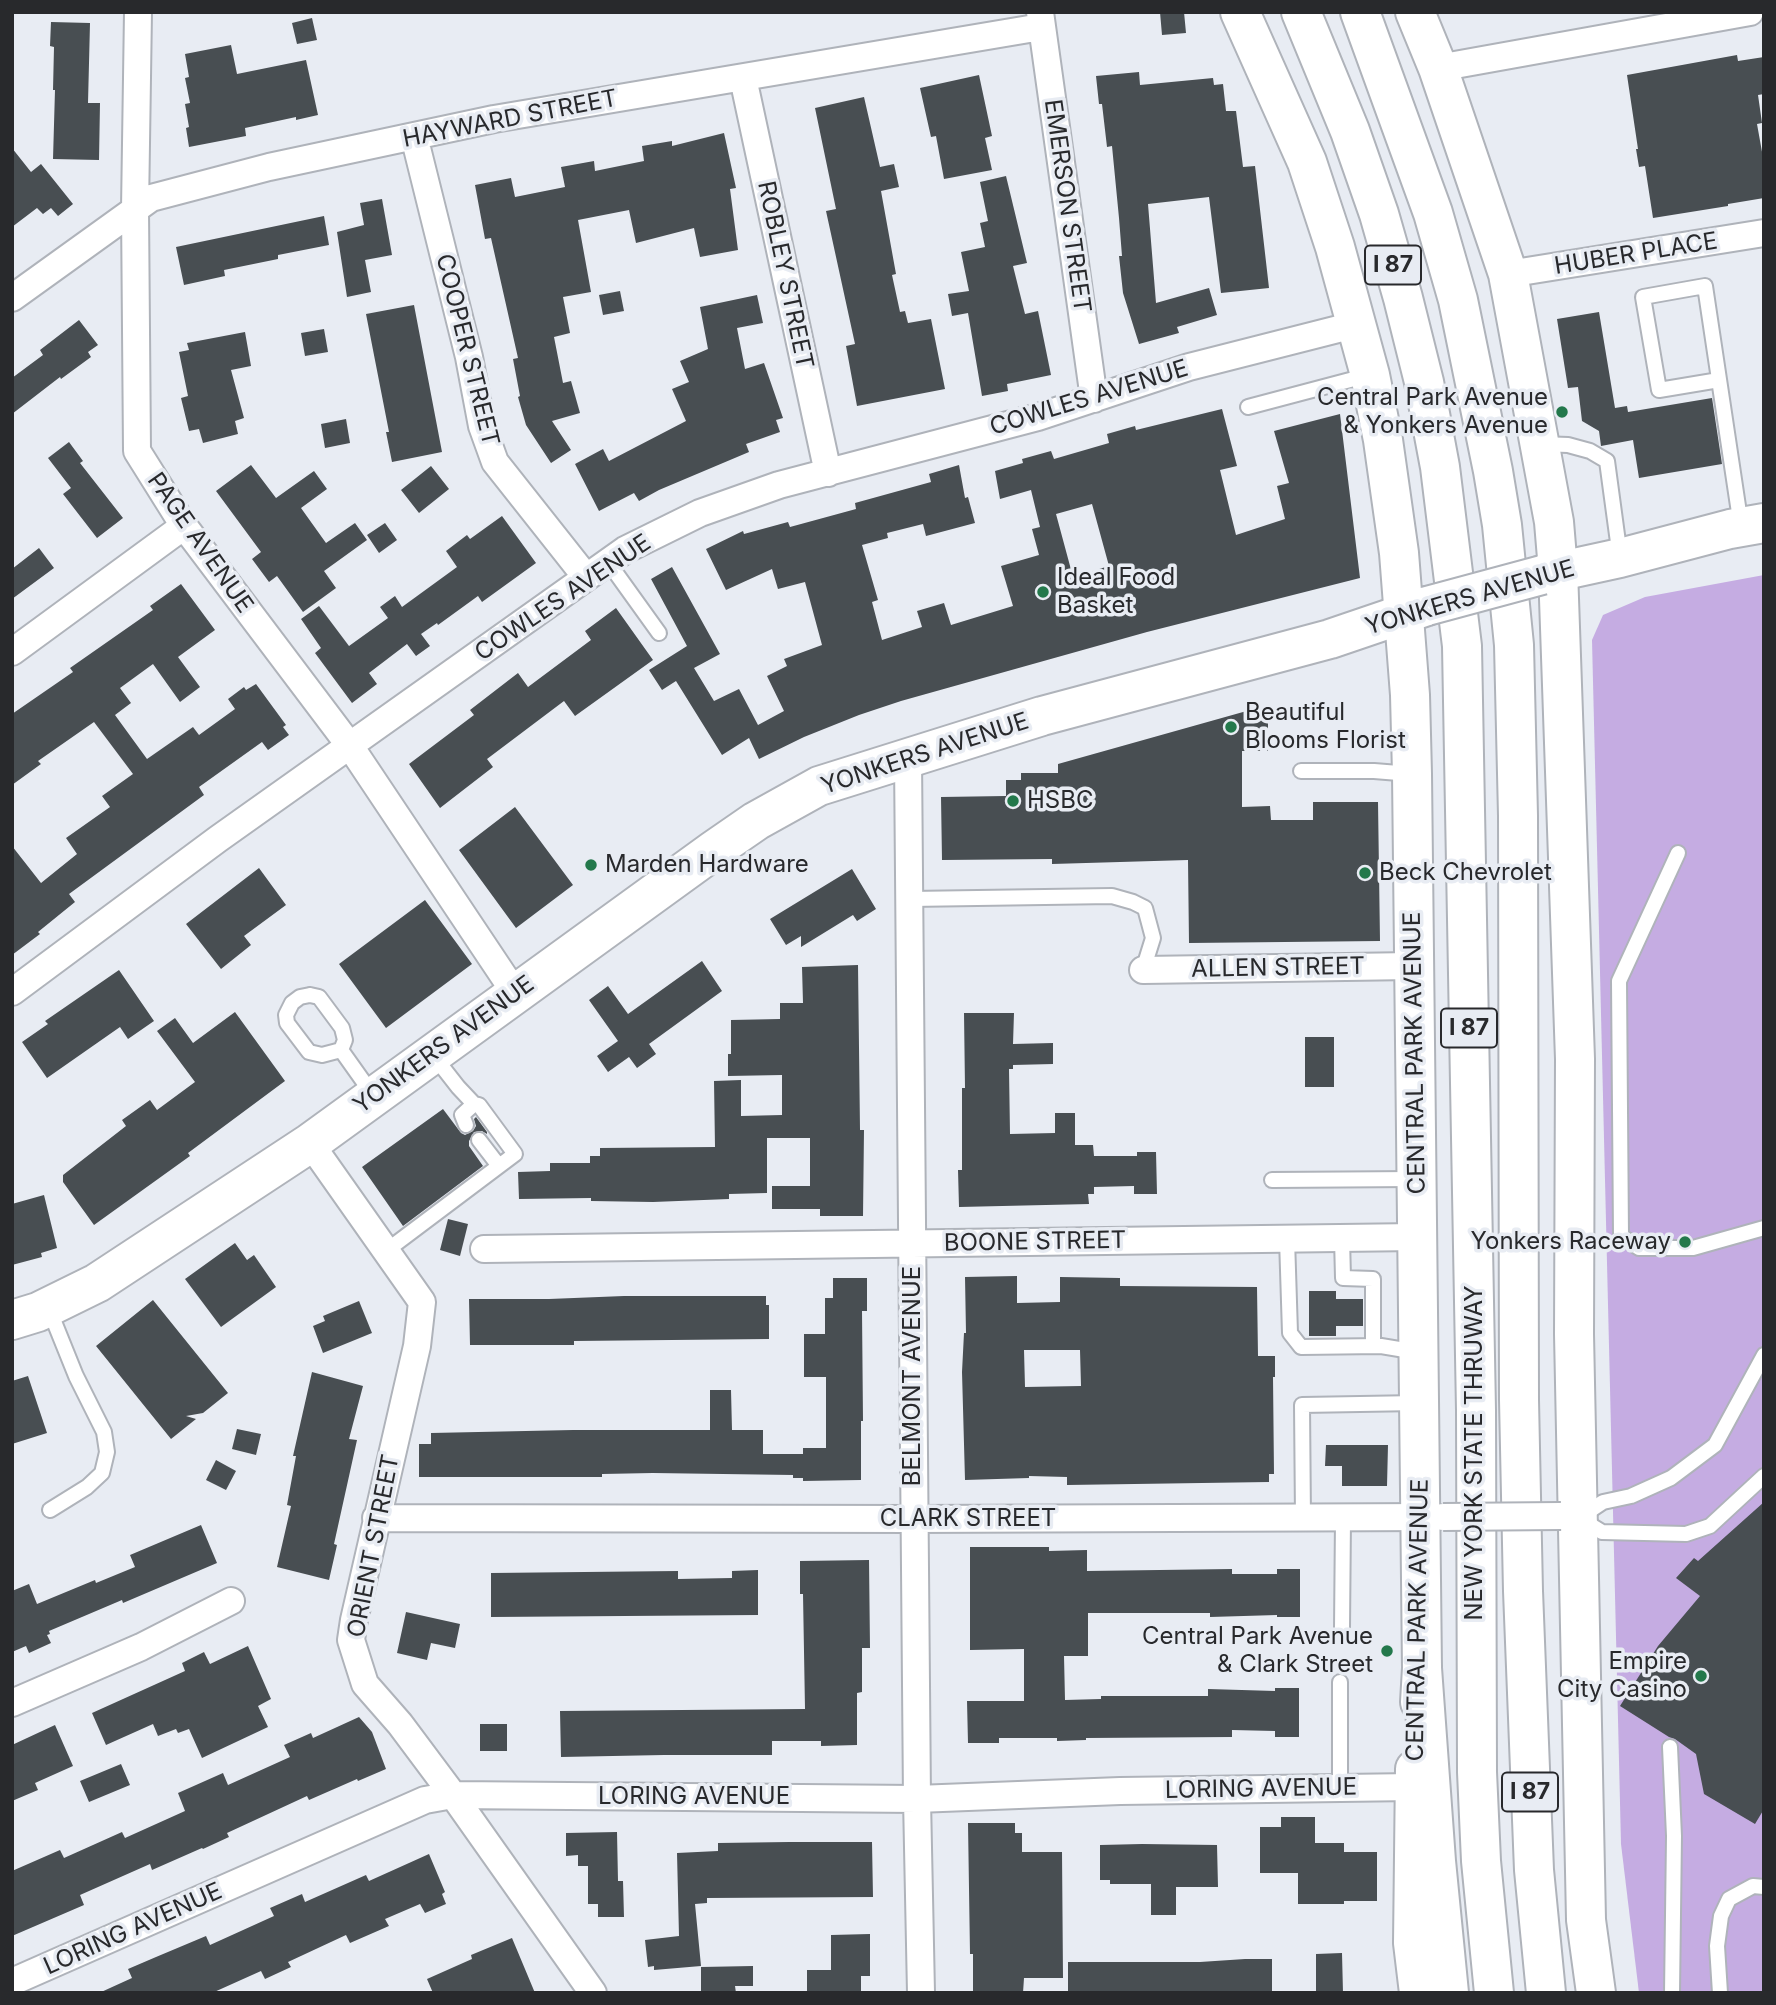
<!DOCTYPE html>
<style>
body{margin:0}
#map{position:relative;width:1776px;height:2005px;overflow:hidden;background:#e8ecf3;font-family:Inter,sans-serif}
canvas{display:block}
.frame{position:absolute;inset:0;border:14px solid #28292c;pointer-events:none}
</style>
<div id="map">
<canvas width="1776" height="2005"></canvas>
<div class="frame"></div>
</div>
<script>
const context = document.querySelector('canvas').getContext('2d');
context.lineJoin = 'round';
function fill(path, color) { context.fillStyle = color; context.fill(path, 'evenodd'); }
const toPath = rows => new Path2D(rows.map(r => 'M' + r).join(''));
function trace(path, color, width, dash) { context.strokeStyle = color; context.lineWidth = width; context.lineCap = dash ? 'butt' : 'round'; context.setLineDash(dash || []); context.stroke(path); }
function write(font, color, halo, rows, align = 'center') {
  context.font = font + ' Inter,sans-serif'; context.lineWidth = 7; context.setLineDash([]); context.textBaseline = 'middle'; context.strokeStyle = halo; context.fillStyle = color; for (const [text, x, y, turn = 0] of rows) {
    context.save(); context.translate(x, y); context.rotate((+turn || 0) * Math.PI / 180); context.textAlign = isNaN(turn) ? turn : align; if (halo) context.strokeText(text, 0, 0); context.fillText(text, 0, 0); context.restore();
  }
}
fill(toPath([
 [1764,575,1764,1993,1639,1993,1621,1844,1592,640,1603,615,1645,597]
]), '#c5ace2');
fill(toPath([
 [1160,12,1184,12,1186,33,1162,35],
 [312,18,317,40,297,44,292,23],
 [51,22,90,23,88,103,100,103,99,160,53,159,55,90,53,90,54,47,50,46],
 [231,45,237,74,306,60,318,115,296,120,296,117,245,128,246,136,189,147,186,128,189,127,185,104,190,103,185,78,189,77,185,54],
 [1737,55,1738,61,1764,57,1764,94,1758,95,1762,123,1757,124,1764,163,1764,198,1728,204,1728,206,1653,218,1645,166,1639,167,1636,149,1638,149,1627,75],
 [1139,72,1140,85,1213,78,1214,85,1223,84,1226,111,1236,111,1243,167,1255,166,1269,288,1221,293,1209,197,1148,204,1156,303,1209,288,1217,315,1177,327,1179,333,1139,344,1123,293,1119,256,1122,256,1119,218,1112,146,1107,147,1102,104,1099,104,1096,76],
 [979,75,992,136,985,138,992,170,944,179,936,136,931,137,920,88],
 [864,97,880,167,894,164,899,187,881,191,896,274,892,275,900,312,905,311,908,323,931,319,945,389,857,406,846,346,855,344,826,211,836,209,815,108],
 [724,133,736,188,730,189,738,250,700,257,694,228,636,243,629,210,578,220,591,292,563,297,570,333,554,337,563,383,571,381,580,413,552,421,571,450,551,463,526,425,518,397,520,396,513,359,518,358,491,238,485,239,475,185,511,178,515,197,565,187,561,167,594,161,595,171,644,161,642,146,672,141,672,146],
 [12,148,31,172,41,164,73,204,58,216,51,208,43,214,37,208,12,227],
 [1006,176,1027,263,1013,266,1025,314,1038,311,1051,375,1007,384,1008,391,982,396,968,313,952,316,948,294,969,291,961,252,985,247,980,223,988,221,980,182],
 [382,199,392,255,365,260,371,292,347,297,337,232,364,225,360,203],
 [324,216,329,245,278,255,278,259,224,270,225,276,184,285,176,247],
 [620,291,624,311,603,315,599,295],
 [757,295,763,323,737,328,745,369,764,363,783,418,776,420,780,432,746,444,749,452,659,490,639,501,634,493,599,511,575,464,603,449,609,461,686,421,672,389,689,382,680,361,708,349,700,307],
 [414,305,442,452,392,462,386,432,389,432,366,314],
 [1599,312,1615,408,1627,406,1628,412,1712,398,1722,464,1639,478,1633,440,1601,446,1599,431,1582,421,1578,387,1568,388,1557,319],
 [79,320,98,345,88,352,91,357,61,379,60,377,12,414,12,378,43,355,40,350],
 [324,329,328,352,305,356,301,333],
 [245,332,251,366,231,370,244,418,235,421,238,434,203,443,199,429,189,431,181,398,188,396,179,352,189,350,187,343],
 [1222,409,1237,466,1220,470,1236,535,1285,519,1277,486,1289,483,1274,431,1340,414,1360,578,1147,632,901,701,859,715,804,737,759,759,749,738,722,755,676,681,662,690,649,670,687,646,651,579,672,567,720,654,694,668,714,701,739,689,758,725,784,711,767,676,787,666,784,659,822,645,805,582,778,589,772,569,726,590,706,549,743,531,744,534,788,522,790,527,856,509,855,503,931,482,929,474,959,465,965,498,968,497,975,523,926,536,923,524,887,533,888,538,862,545,878,600,872,602,882,640,922,627,917,611,944,603,951,625,1013,606,1001,566,1039,555,1032,529,1040,527,1031,490,1000,499,995,471,1023,463,1022,459,1051,451,1054,459,1109,443,1107,434,1135,426,1136,430],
 [1092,504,1109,566,1073,577,1056,514],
 [346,419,350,443,325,448,321,424],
 [69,442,83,461,80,463,123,518,97,538,63,494,71,488,48,458],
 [251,465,276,498,314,471,327,489,301,508,326,543,355,523,367,540,324,571,336,588,303,612,277,576,269,582,252,559,261,552,216,491],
 [431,466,449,489,419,513,401,490],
 [502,516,536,563,482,602,478,596,438,625,437,623,421,634,430,646,416,656,407,644,369,673,377,684,352,703,315,653,321,648,301,619,319,606,349,646,388,618,380,607,395,596,402,607,457,567,446,551,467,535,470,539],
 [385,523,397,540,379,553,367,535],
 [39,548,54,568,12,599,12,569],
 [181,584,215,630,178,657,200,687,180,702,153,664,120,688,131,703,115,715,147,759,193,727,199,735,235,709,228,699,244,687,246,690,256,684,286,725,283,727,289,735,268,750,262,742,199,787,204,795,69,894,75,902,38,932,40,934,12,955,12,846,41,883,77,854,66,838,110,807,102,796,133,774,94,722,38,761,41,764,12,785,12,714,73,672,70,668,153,610,150,606],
 [616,608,653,660,575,716,564,701,487,759,493,767,440,808,409,764,474,715,470,710,518,673,528,687,591,640,585,631],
 [1268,705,1268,751,1242,751,1242,807,1270,806,1271,820,1313,820,1313,802,1378,802,1380,941,1189,943,1188,860,1052,864,1052,859,942,860,941,797,1006,796,1006,780,1021,780,1021,773,1058,773,1058,764],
 [515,807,573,885,516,928,459,850],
 [259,868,286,905,244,936,251,945,221,969,186,924],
 [852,869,876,909,857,921,853,915,801,947,801,936,786,945,770,919],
 [425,900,472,964,386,1028,339,964],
 [702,961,722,991,649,1044,656,1054,637,1068,629,1057,608,1072,597,1056,618,1041,589,1000,608,986,628,1014],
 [858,965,860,1130,864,1130,863,1216,820,1216,820,1209,772,1209,772,1186,810,1186,810,1138,767,1138,767,1193,729,1194,729,1199,653,1202,591,1201,591,1198,519,1199,518,1172,550,1171,550,1163,590,1163,590,1156,600,1156,600,1148,715,1147,714,1081,741,1080,741,1116,782,1115,782,1075,728,1076,728,1054,731,1054,731,1020,780,1019,780,1003,803,1003,802,967],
 [119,970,154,1021,128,1039,120,1027,47,1078,22,1042,48,1024,45,1021],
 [235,1012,285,1081,188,1153,190,1156,94,1225,63,1182,63,1175,126,1126,122,1120,150,1100,157,1110,195,1082,157,1031,175,1018,193,1043],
 [964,1013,1014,1013,1013,1044,1053,1043,1053,1064,1013,1065,1013,1069,1009,1069,1010,1134,1055,1133,1055,1113,1075,1113,1075,1145,1093,1145,1094,1156,1137,1156,1137,1152,1156,1152,1157,1194,1134,1194,1134,1186,1094,1187,1094,1194,1088,1194,1089,1204,959,1207,958,1170,962,1170,962,1088,965,1088],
 [1305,1037,1334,1037,1334,1087,1305,1087],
 [443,1109,461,1133,465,1135,473,1131,476,1126,474,1119,476,1117,487,1132,487,1134,482,1131,474,1132,469,1141,469,1146,483,1166,403,1226,362,1167],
 [44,1195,57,1248,41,1253,42,1257,12,1265,12,1204],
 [448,1219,468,1224,460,1256,440,1250],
 [235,1243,247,1260,254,1255,276,1287,221,1327,185,1279],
 [1017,1276,1017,1303,1060,1302,1060,1277,1120,1278,1120,1286,1257,1287,1258,1356,1275,1356,1275,1377,1273,1377,1274,1474,1269,1474,1269,1482,1067,1485,1067,1477,1029,1476,1029,1478,965,1480,962,1372,964,1333,966,1333,965,1277],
 [1024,1350,1080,1350,1081,1386,1025,1387],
 [833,1278,867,1278,867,1311,862,1311,863,1421,861,1421,861,1480,803,1481,803,1478,793,1478,793,1475,653,1473,602,1474,602,1477,419,1477,419,1444,431,1444,431,1433,573,1430,710,1430,710,1390,731,1390,732,1430,763,1430,763,1454,803,1454,803,1448,826,1448,826,1377,804,1377,804,1334,825,1334,825,1298,833,1298],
 [1309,1291,1336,1291,1336,1299,1363,1299,1363,1326,1336,1326,1336,1336,1309,1336],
 [624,1296,766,1296,766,1305,769,1305,769,1339,574,1341,574,1345,470,1345,469,1299,549,1299],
 [153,1300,228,1393,203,1413,186,1416,196,1419,171,1439,96,1346],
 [359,1301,372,1333,323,1353,313,1326,325,1321,323,1316],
 [312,1372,363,1386,349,1439,357,1440,334,1544,337,1545,329,1580,277,1567,291,1506,287,1505,296,1456,293,1456],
 [28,1376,47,1433,12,1444,12,1381],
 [237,1429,261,1434,256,1455,232,1449],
 [1326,1445,1388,1445,1387,1486,1342,1486,1342,1466,1325,1466],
 [216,1460,236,1471,226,1490,206,1480],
 [1764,1502,1764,1809,1755,1824,1704,1794,1696,1754,1675,1739,1669,1737,1620,1706,1658,1646,1700,1596,1676,1578,1694,1558,1698,1561],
 [201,1525,217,1563,123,1603,122,1600,49,1631,50,1634,47,1635,51,1643,29,1653,26,1646,12,1652,12,1591,29,1584,37,1604,95,1580,96,1583,135,1567,130,1555],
 [970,1547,1049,1547,1049,1551,1087,1550,1087,1571,1232,1569,1232,1574,1277,1574,1277,1569,1300,1569,1300,1617,1277,1617,1277,1615,1210,1617,1210,1613,1088,1613,1088,1656,1064,1656,1065,1700,1101,1699,1101,1696,1208,1696,1208,1689,1275,1691,1275,1688,1299,1688,1299,1737,1275,1737,1275,1731,1232,1730,1232,1737,1086,1738,1086,1740,1057,1741,1057,1738,999,1738,999,1743,968,1743,967,1701,1024,1701,1024,1649,970,1650],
 [869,1560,870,1648,862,1648,862,1692,857,1693,857,1745,821,1746,821,1741,772,1741,772,1755,664,1755,561,1757,560,1711,805,1709,803,1594,800,1594,800,1561],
 [758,1570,758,1615,491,1617,491,1573,678,1571,678,1579,732,1578,732,1571],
 [406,1612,460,1624,455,1648,431,1643,427,1660,397,1653],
 [248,1646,271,1699,258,1706,268,1727,202,1758,189,1729,178,1733,176,1729,158,1736,153,1724,106,1745,92,1713,185,1671,182,1663,204,1652,210,1664],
 [359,1717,372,1732,386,1769,358,1781,357,1779,309,1800,307,1796,227,1833,229,1837,203,1849,202,1848,152,1870,150,1864,80,1895,84,1905,12,1936,12,1871,60,1850,64,1858,122,1832,125,1838,185,1811,178,1793,223,1773,228,1785,290,1757,284,1745,311,1733,313,1738],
 [480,1724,507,1724,507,1751,480,1751],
 [55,1725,73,1766,35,1783,38,1790,12,1801,12,1745],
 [121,1764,130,1785,89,1802,80,1781],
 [1281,1817,1315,1817,1315,1843,1344,1843,1344,1852,1377,1852,1377,1901,1344,1901,1344,1904,1298,1904,1298,1873,1260,1873,1260,1827,1281,1827],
 [968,1823,1015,1823,1015,1833,1022,1833,1022,1852,1062,1852,1063,1978,1024,1978,1023,1993,973,1993,973,1954,970,1954],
 [617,1832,618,1881,623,1881,624,1917,598,1917,598,1904,588,1904,588,1866,578,1866,578,1855,566,1856,566,1833],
 [789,1842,872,1842,873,1897,707,1898,707,1903,695,1904,701,1966,654,1970,654,1966,648,1967,645,1940,679,1936,677,1853,718,1851,718,1843],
 [1142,1844,1217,1845,1218,1887,1176,1887,1176,1915,1151,1915,1151,1884,1110,1884,1110,1880,1100,1880,1100,1845],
 [429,1854,445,1892,442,1894,446,1904,425,1913,420,1904,385,1919,389,1926,350,1943,346,1935,288,1962,291,1967,265,1979,261,1971,212,1993,99,1993,132,1978,128,1969,156,1957,206,1936,210,1945,274,1916,270,1908,302,1894,305,1902,366,1875,369,1881],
 [870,1934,870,1976,861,1976,861,1993,807,1993,807,1970,831,1970,831,1935],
 [512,1938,535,1993,433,1993,427,1979,472,1959,471,1955],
 [1342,1953,1343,1993,1316,1993,1316,1954],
 [1245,1959,1272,1959,1272,1993,1068,1993,1068,1962,1200,1962],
 [753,1966,753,1986,735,1986,736,1993,701,1993,701,1967]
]), '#484e52');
const service = toPath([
 [1719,380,1659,390,1643,297,1705,286,1741,526],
 [1248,407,1369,375],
 [1541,444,1568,445,1590,451,1607,461,1620,557],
 [608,562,659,633],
 [1301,771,1374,771,1411,774],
 [1678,853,1619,981,1621,1236,1639,1248,1693,1248,1764,1228],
 [910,899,1112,896,1133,902,1145,908,1153,938,1143,970],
 [310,995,319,997,342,1028,345,1040,341,1050,322,1055,309,1052,287,1023,286,1015,292,1003,300,997,310,995],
 [341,1050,373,1095],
 [466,1125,462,1115,474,1104],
 [479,1140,499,1166],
 [1272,1180,1414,1179],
 [1342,1238,1343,1278,1373,1279,1373,1346],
 [1287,1239,1290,1333,1301,1347,1381,1346,1417,1352],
 [386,1251,515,1154,479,1105,474,1104,458,1087,433,1055],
 [49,1309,76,1376,104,1432,107,1452,102,1473,87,1487,50,1510],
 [1764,1355,1715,1445,1671,1478,1631,1496,1603,1502,1579,1518,1602,1532,1686,1534,1710,1526,1764,1476],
 [1303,1519,1302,1405,1418,1403],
 [1342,1628,1343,1519],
 [1670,1747,1674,1836,1672,1993],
 [1340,1789,1340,1682],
 [1720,1993,1717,1946,1721,1916,1729,1899,1753,1886,1764,1887]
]);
const minor = toPath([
 [138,12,135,209,137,451,184,526,350,746,505,978,519,991],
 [1040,12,1094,399],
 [1438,68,1750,12],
 [743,78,828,473],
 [414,136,469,357,482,426,495,462,586,577],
 [1508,274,1764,233],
 [12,298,151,198,269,167,494,119,1041,27],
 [12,652,184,526],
 [908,758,917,1799,921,1993],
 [1143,970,1413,966],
 [12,992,218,839,625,550,700,513,779,485,1038,417,1189,367,1358,324],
 [310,1143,422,1302,417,1346,354,1620,351,1640,365,1684,400,1724,453,1795,593,1993],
 [484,1249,1417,1237],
 [376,1518,914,1519,1435,1517],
 [12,1703,141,1647,231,1601],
 [12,1982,425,1800,453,1795,917,1799,1120,1791,1414,1787]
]);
const secondary = toPath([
 [1240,12,1307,162,1335,247,1370,375,1383,440,1399,553,1410,695,1412,774,1422,1668,1420,1702],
 [1415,12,1438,68,1508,274,1554,522,1558,570,1575,1059,1574,1334,1586,1920,1596,1993],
 [1415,1769,1413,1943,1419,1993]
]);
const primary = toPath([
 [1542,575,1620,558,1730,529,1764,523],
 [12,1320,38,1312,97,1283,310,1143,714,850,756,821,819,786,1042,716,1330,639,1427,606]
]);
const motorway = toPath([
 [1301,12,1350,131,1379,214,1403,298,1424,382,1440,467,1462,646,1476,1410,1477,1772,1481,1861,1494,1993],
 [1360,12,1433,213,1458,300,1493,471,1502,525,1514,645,1518,816,1519,1400,1523,1591,1534,1870,1546,1993],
 [1422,1668,1436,1861,1449,1993]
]);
trace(service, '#afb3ba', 18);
trace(minor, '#afb3ba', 30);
trace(secondary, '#afb3ba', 42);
trace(primary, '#afb3ba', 42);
trace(motorway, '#afb3ba', 42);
trace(service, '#fff', 14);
trace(minor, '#fff', 26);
trace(secondary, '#fff', 38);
trace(primary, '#fff', 38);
trace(motorway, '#fff', 38);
const minorBridge = toPath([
 [1443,1517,1561,1516]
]);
const primaryBridge = toPath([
 [1427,606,1542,575]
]);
trace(minorBridge, '#afb3ba', 30, []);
trace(primaryBridge, '#afb3ba', 42, []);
trace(minorBridge, '#fff', 26);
trace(primaryBridge, '#fff', 38);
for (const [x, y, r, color] of [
 [1562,412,7,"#23784b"],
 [1043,592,7,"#23784b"],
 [1231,727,7,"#23784b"],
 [1013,801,7,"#23784b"],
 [591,865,7,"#23784b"],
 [1365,873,7,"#23784b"],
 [1685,1242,7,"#23784b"],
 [1387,1651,7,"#23784b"],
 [1701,1676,7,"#23784b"]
]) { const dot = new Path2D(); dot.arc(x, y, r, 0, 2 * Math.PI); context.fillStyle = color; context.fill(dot); trace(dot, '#e8ecf3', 2.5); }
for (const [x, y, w] of [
 [1393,265,56],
 [1469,1028,56],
 [1530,1792,56]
]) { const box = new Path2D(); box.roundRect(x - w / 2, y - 19.5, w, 39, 5); context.fillStyle = '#e8ecf3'; context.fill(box); trace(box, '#28292c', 2); }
write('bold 23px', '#28292c', null, [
 ["I 87",1393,265],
 ["I 87",1469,1028],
 ["I 87",1530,1792]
]);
write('24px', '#28292c', '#e8ecf3', [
 ["HAYWARD STREET",510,119,-11],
 ["EMERSON STREET",1067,206,82],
 ["HUBER PLACE",1636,254,-9],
 ["ROBLEY STREET",785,275,78],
 ["COOPER STREET",467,350,76],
 ["COWLES AVENUE",1089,398,-17],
 ["PAGE AVENUE",200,543,55],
 ["COWLES AVENUE",563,598,-34],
 ["YONKERS AVENUE",1470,598,-16],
 ["YONKERS AVENUE",925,754,-18],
 ["ALLEN STREET",1278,968,-1],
 ["YONKERS AVENUE",444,1045,-36],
 ["CENTRAL PARK AVENUE",1415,1053,-91],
 ["BOONE STREET",1035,1242,-1],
 ["BELMONT AVENUE",913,1376,-90],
 ["NEW YORK STATE THRUWAY",1475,1453,-90],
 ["CLARK STREET",968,1519],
 ["ORIENT STREET",374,1546,-79],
 ["CENTRAL PARK AVENUE",1418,1620,-89],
 ["LORING AVENUE",1261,1789,-1],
 ["LORING AVENUE",694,1797],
 ["LORING AVENUE",133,1929,-24]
]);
write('24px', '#28292c', '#e8ecf3', [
 ["Central Park Avenue",1548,398,"right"],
 ["& Yonkers Avenue",1548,426,"right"],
 ["Ideal Food",1057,578],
 ["Basket",1057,606],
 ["Beautiful",1245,713],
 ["Blooms Florist",1245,741],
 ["HSBC",1027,801],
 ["Marden Hardware",605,865],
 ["Beck Chevrolet",1379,873],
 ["Yonkers Raceway",1671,1242,"right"],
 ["Central Park Avenue",1373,1637,"right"],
 ["& Clark Street",1373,1665,"right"],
 ["Empire",1687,1662,"right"],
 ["City Casino",1687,1690,"right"]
], 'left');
</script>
